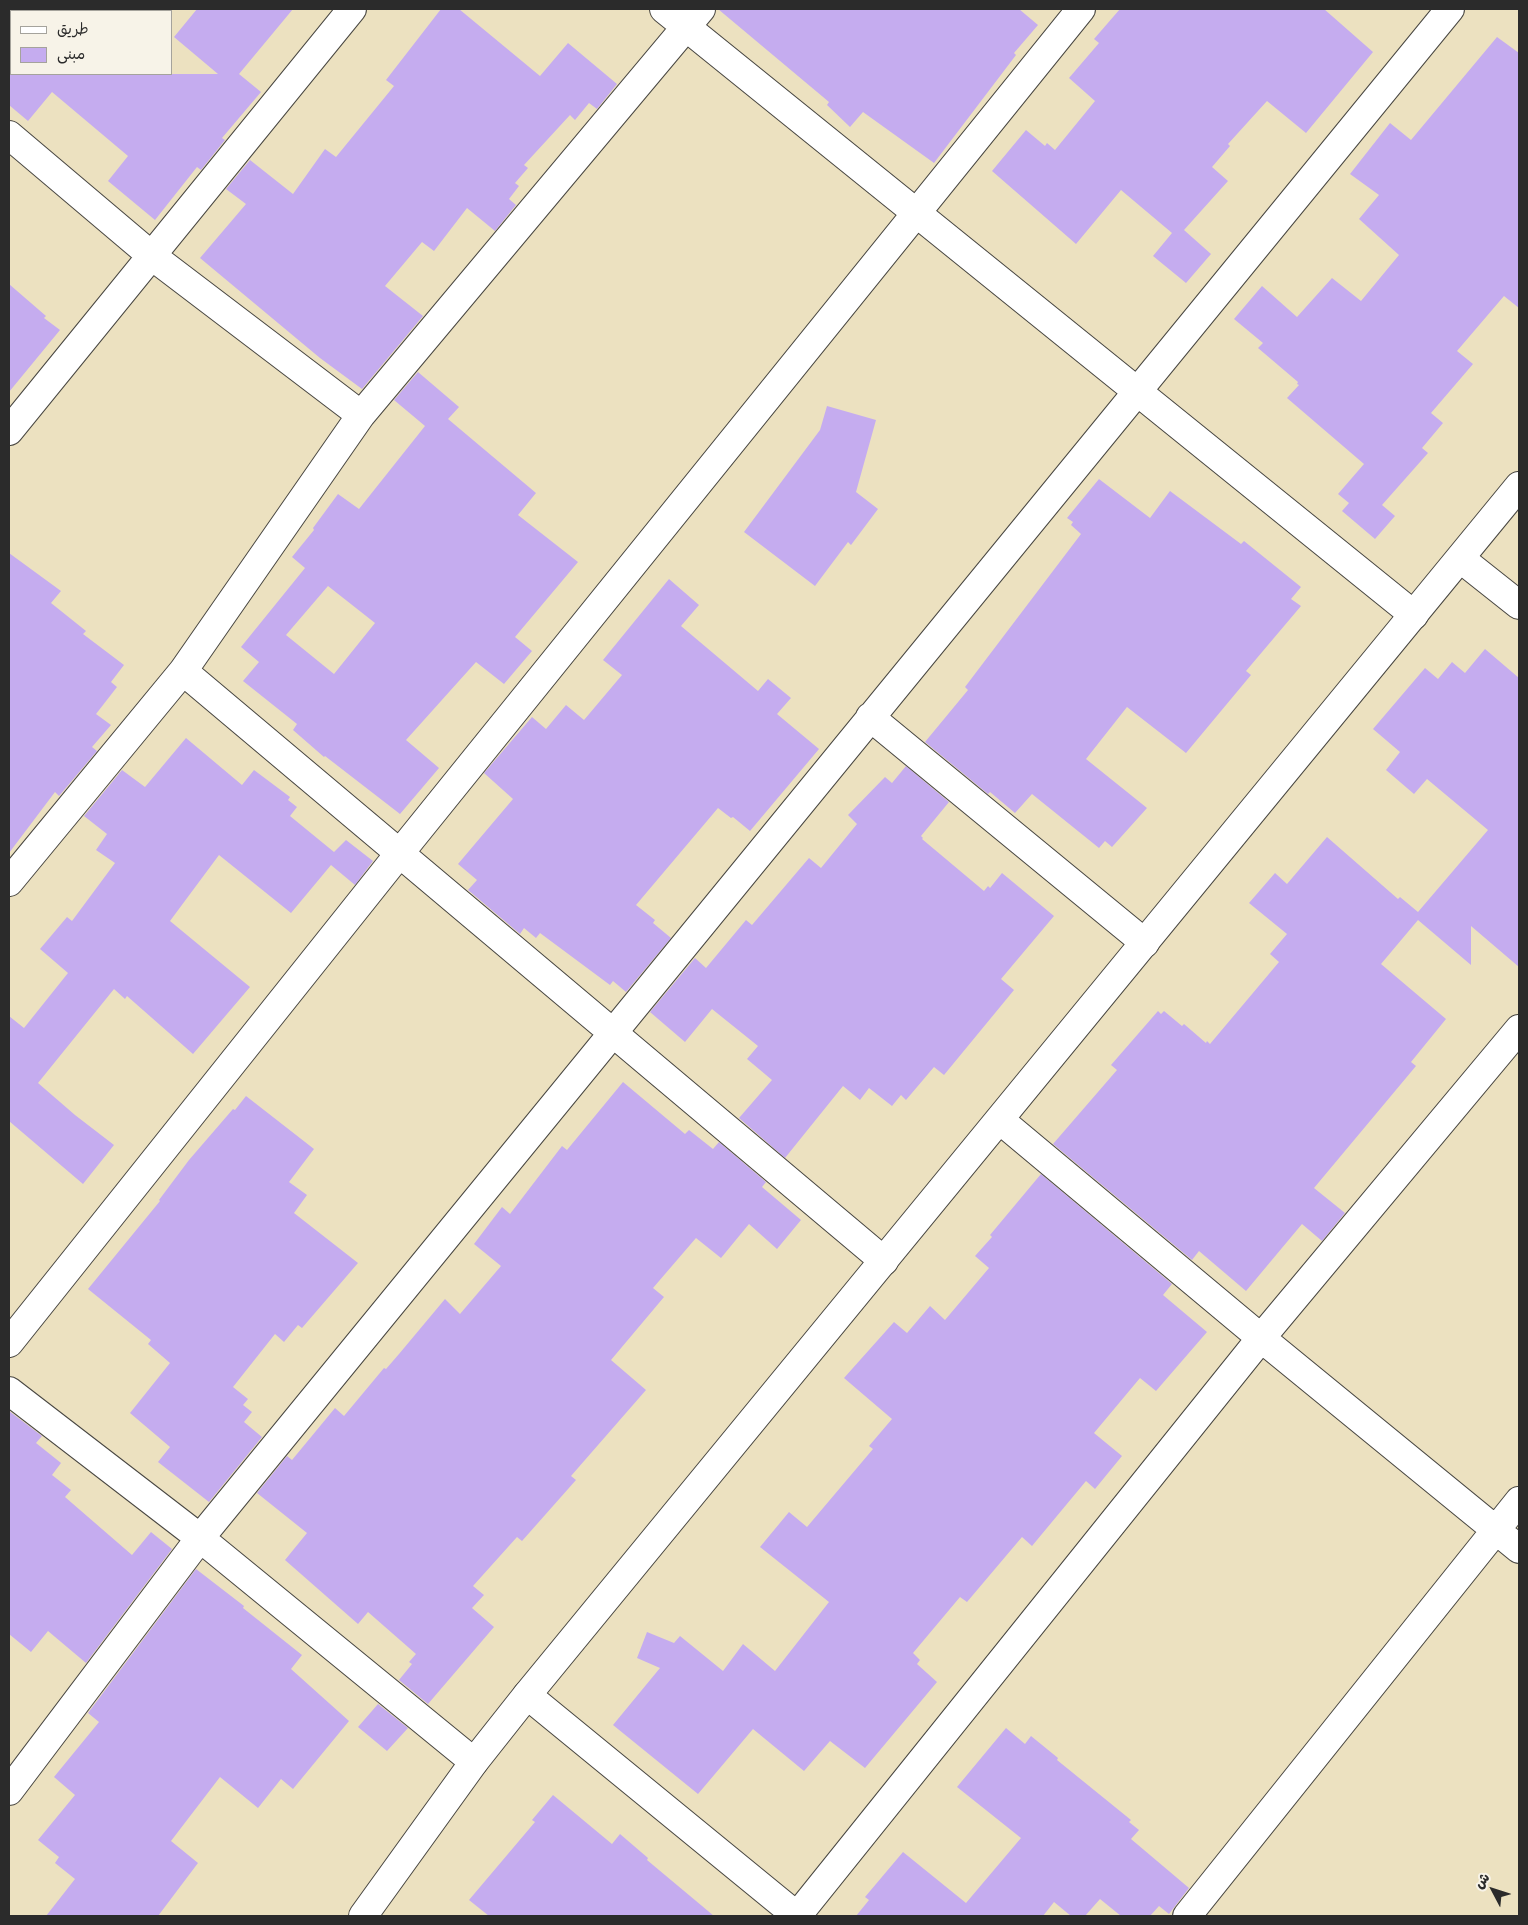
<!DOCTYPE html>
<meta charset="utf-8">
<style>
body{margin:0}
#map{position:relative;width:1528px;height:1925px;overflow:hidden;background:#ece1c0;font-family:Mali,"Playpen Sans Arabic",sans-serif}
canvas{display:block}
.frame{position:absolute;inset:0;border:10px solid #2b2b2b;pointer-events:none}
.legend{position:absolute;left:10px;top:10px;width:162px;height:65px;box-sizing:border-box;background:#f7f3e8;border:1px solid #a5a39c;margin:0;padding:6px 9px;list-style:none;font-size:15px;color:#2b2b2b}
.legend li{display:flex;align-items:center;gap:10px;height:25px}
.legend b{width:25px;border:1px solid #a5a39c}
.north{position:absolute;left:1468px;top:1865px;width:50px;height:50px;-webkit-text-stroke:4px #f7f3e8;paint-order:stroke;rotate:310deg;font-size:14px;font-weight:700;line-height:20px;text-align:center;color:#2b2b2b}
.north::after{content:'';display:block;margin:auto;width:18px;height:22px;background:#2b2b2b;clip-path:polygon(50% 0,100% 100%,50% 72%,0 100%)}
</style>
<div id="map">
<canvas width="1528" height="1925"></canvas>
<div class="frame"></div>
<ul class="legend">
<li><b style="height:6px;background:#fff"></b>طريق</li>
<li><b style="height:14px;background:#c5acef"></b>مبنى</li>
</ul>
<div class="north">ش</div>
</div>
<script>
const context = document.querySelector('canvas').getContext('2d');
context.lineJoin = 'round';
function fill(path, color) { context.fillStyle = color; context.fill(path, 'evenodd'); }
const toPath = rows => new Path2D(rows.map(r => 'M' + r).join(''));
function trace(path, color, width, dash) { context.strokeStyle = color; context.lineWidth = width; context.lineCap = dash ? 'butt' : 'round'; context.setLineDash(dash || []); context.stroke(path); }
fill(toPath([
 [197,9,293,9,239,74,261,92,222,138,225,140,201,170,197,167,155,220,108,181,128,156,52,92,28,121,9,105,9,74,218,74,174,37],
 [441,9,459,9,540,76,568,43,617,84,597,109,589,103,575,120,570,115,524,165,528,168,515,183,519,186,509,199,516,205,495,231,467,208,434,251,422,242,385,286,423,316,362,389,320,358,200,258,246,204,226,189,250,160,293,194,325,149,336,157,394,86,386,80],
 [718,9,1019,9,1038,25,1014,53,1016,55,934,163,863,112,850,127,827,105,829,102],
 [1120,9,1324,9,1373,52,1306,133,1267,101,1228,144,1230,146,1212,167,1228,181,1184,230,1211,254,1186,283,1153,256,1172,233,1121,190,1076,244,992,171,1026,130,1045,146,1047,143,1055,150,1095,101,1069,78,1099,43,1094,39],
 [1497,37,1519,53,1519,308,1504,296,1457,351,1473,364,1431,413,1443,423,1422,448,1428,453,1382,505,1395,516,1375,539,1342,511,1349,503,1338,494,1364,464,1287,398,1299,385,1297,384,1298,382,1258,348,1263,343,1234,319,1262,286,1297,317,1332,278,1361,301,1399,255,1359,219,1379,195,1350,174,1390,123,1411,140],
 [9,284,46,316,44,318,60,330,9,392],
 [418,372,459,407,448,419,536,493,518,515,578,562,515,637,532,651,504,684,476,662,406,740,439,768,400,814,325,756,324,757,293,730,297,724,243,681,259,662,241,647,305,568,292,557,314,530,313,528,338,494,359,509,425,426,394,400],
 [328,586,375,623,334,674,286,635],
 [827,406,876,420,856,492,878,509,851,545,848,542,815,586,744,532,820,430],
 [1099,479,1150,518,1170,491,1241,544,1244,541,1301,587,1291,599,1301,606,1246,671,1251,675,1186,753,1127,707,1086,759,1147,808,1112,847,1105,841,1099,848,1032,794,1015,813,990,792,988,794,925,742,968,690,965,687,1081,534,1071,525,1073,522,1067,518],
 [9,553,61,591,51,603,86,631,83,634,124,665,111,682,117,687,96,714,111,725,92,747,97,751,59,796,55,792,9,853],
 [669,579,699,605,681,626,758,691,768,679,791,698,777,714,819,749,750,831,733,817,731,818,718,808,636,905,655,920,653,923,671,938,626,992,613,981,610,985,540,933,536,938,524,928,520,934,468,890,477,880,458,864,513,799,484,773,532,717,546,729,566,705,584,720,622,675,603,660],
 [1485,649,1519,678,1519,967,1471,926,1471,965,1418,920,1381,964,1446,1019,1411,1062,1416,1066,1314,1188,1345,1213,1322,1241,1302,1224,1246,1291,1199,1251,1192,1260,1053,1144,1117,1070,1111,1065,1158,1011,1161,1014,1164,1011,1182,1026,1184,1024,1206,1043,1207,1041,1210,1044,1279,962,1270,954,1287,934,1249,903,1275,873,1287,884,1327,837,1398,899,1400,897,1418,912,1488,830,1427,779,1414,794,1386,770,1400,752,1373,729,1425,668,1438,679,1452,662,1465,673],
 [186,738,242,785,254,770,290,797,288,800,297,807,290,816,334,852,346,840,373,861,355,885,331,865,291,913,219,855,170,921,250,987,193,1054,127,996,125,999,114,989,38,1083,75,1115,114,1145,83,1184,9,1121,9,1016,24,1028,68,973,40,949,67,917,72,921,115,863,96,850,107,834,84,816,122,770,145,787],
 [906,766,949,802,921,836,923,838,922,839,984,891,988,886,990,888,1002,873,1054,916,1001,979,1014,990,944,1075,934,1067,906,1100,901,1095,892,1106,869,1088,860,1100,843,1086,785,1158,739,1118,772,1080,747,1059,758,1046,712,1009,685,1042,650,1012,695,958,706,968,746,920,752,925,809,858,821,868,857,824,848,815,885,777,892,783],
 [623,1082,685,1134,689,1130,713,1149,719,1142,766,1182,762,1187,801,1220,777,1249,749,1224,721,1258,696,1238,653,1288,664,1297,611,1360,646,1390,571,1476,576,1480,522,1541,517,1537,473,1586,484,1595,472,1608,494,1627,428,1704,399,1680,412,1664,409,1662,416,1654,368,1612,358,1624,285,1560,307,1533,257,1493,287,1456,292,1460,335,1408,344,1416,384,1368,386,1369,399,1354,445,1299,460,1314,501,1266,474,1244,502,1207,510,1214,562,1146,567,1150],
 [246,1096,314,1149,289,1182,307,1195,294,1213,358,1263,302,1328,298,1325,284,1342,275,1334,233,1387,248,1399,243,1405,252,1412,244,1422,262,1437,209,1502,158,1462,170,1447,130,1413,170,1363,148,1344,151,1340,88,1289,160,1201,159,1200,189,1160,233,1109,235,1110],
 [1041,1174,1172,1284,1163,1295,1207,1332,1156,1391,1140,1378,1094,1433,1122,1456,1095,1489,1086,1481,1032,1546,1022,1537,967,1602,960,1597,913,1653,920,1660,917,1664,937,1682,865,1768,830,1741,804,1771,753,1729,698,1794,613,1725,660,1668,637,1658,647,1632,674,1643,680,1636,723,1671,743,1644,775,1671,829,1602,760,1547,789,1512,807,1527,873,1449,869,1446,892,1419,844,1378,894,1322,907,1333,930,1306,945,1320,989,1268,975,1256,992,1237,990,1235],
 [9,1411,42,1436,36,1443,61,1463,52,1475,71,1490,65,1497,132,1555,151,1532,172,1549,86,1663,48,1631,31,1652,9,1634],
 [196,1569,244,1606,243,1608,302,1655,291,1669,349,1721,293,1789,281,1779,258,1808,220,1777,171,1841,198,1863,158,1916,46,1916,75,1879,55,1863,59,1857,38,1840,75,1795,54,1777,99,1722,88,1713],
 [378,1704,408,1728,387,1751,358,1727],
 [1006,1728,1025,1744,1031,1736,1058,1758,1057,1760,1131,1820,1129,1822,1139,1830,1131,1839,1189,1888,1169,1914,1159,1906,1150,1916,1121,1916,1100,1899,1085,1916,1071,1916,1054,1902,1043,1916,856,1916,869,1900,865,1897,903,1852,966,1903,1021,1838,957,1787],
 [553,1795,612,1844,620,1834,648,1858,647,1860,714,1916,489,1916,469,1900,535,1822,532,1820]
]), '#c5acef');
const minor = toPath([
 [664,9,1414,615],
 [9,135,152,256,361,415],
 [9,431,352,9],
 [1461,559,1519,605],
 [183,671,884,1261],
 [870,717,1145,943],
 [9,882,183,671,361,415,701,9],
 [1000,1120,1261,1338,1519,1549],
 [9,1343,399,854,1081,9],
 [9,1391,200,1538,474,1762],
 [527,1695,797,1916],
 [9,1791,200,1538,1450,9],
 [797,1916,1261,1338,1519,1029],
 [1187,1916,1519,1501]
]);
const tertiary = toPath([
 [363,1916,474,1762,527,1695,1519,486]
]);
trace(minor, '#484641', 30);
trace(tertiary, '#484641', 30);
trace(minor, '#fff', 28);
trace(tertiary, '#fff', 28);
</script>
